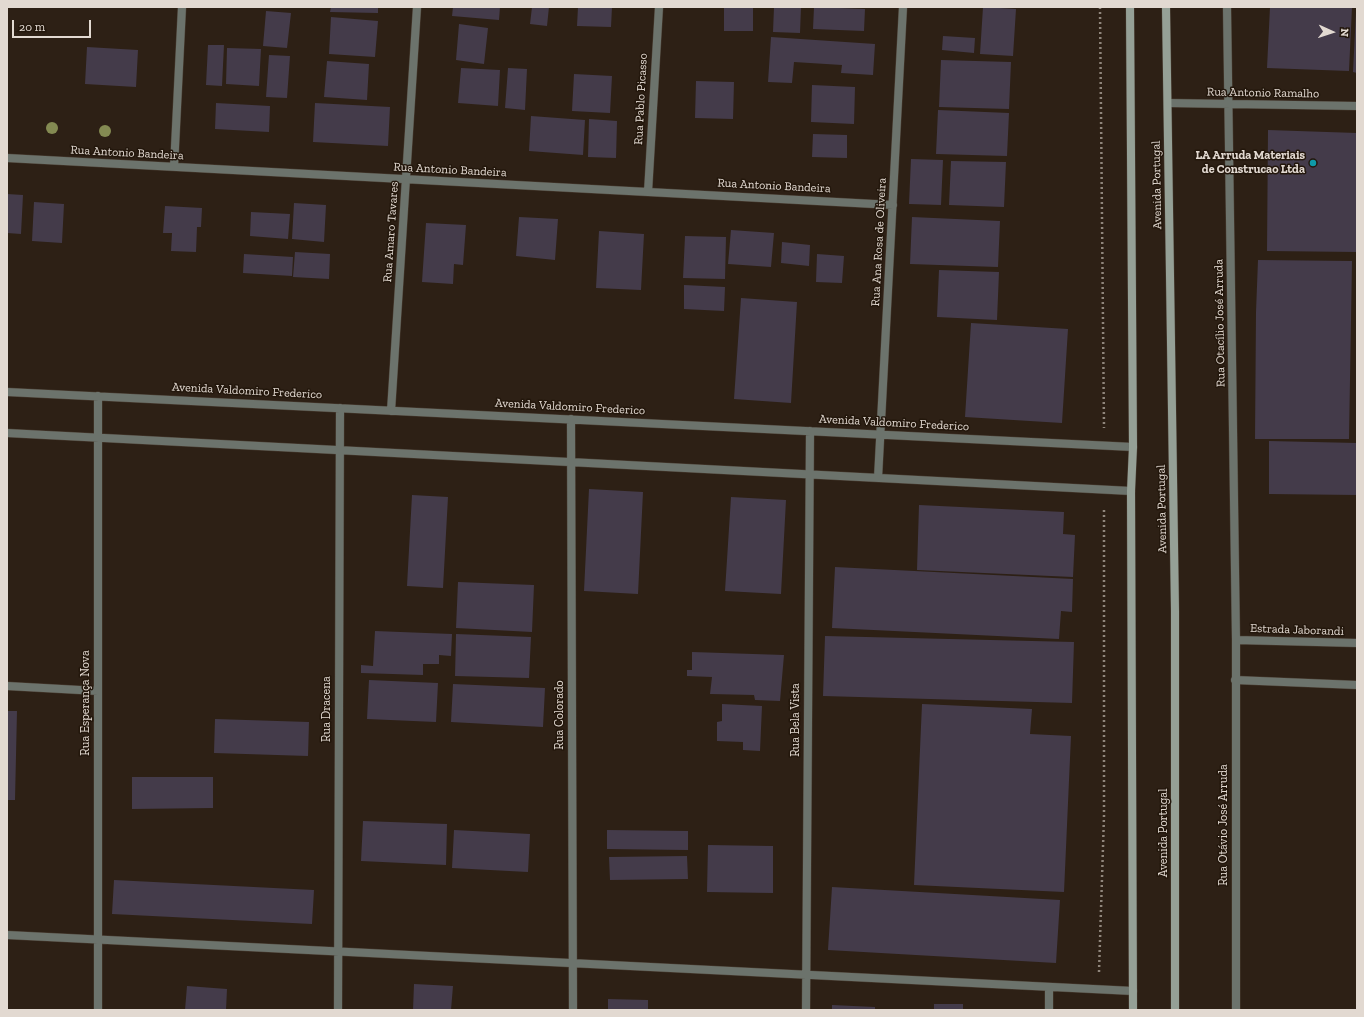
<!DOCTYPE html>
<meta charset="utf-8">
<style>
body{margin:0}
#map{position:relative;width:1364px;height:1017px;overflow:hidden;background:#2d2015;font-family:"Zilla Slab",serif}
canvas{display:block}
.frame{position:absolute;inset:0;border:8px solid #e2d9d1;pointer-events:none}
.north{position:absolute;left:1312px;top:12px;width:40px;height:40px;-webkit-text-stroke:3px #23170c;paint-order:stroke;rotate:93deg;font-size:11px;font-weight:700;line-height:16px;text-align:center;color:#e2d9d1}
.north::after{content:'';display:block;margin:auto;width:14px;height:18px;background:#e2d9d1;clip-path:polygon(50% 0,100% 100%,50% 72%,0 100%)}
.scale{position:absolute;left:12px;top:20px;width:79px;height:18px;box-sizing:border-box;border:2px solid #e2d9d1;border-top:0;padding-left:5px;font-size:12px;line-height:14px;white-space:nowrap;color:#e2d9d1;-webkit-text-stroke:3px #23170c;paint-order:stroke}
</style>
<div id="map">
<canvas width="1364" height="1017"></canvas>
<div class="frame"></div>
<div class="north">N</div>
<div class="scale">20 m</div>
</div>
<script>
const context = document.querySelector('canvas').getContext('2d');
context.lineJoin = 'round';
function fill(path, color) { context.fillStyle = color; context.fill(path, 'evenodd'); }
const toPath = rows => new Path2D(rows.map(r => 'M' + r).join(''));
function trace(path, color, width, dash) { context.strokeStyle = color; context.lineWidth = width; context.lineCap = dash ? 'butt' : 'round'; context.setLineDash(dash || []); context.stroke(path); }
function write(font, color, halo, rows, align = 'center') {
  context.font = font + ' "Zilla Slab",serif'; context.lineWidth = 3; context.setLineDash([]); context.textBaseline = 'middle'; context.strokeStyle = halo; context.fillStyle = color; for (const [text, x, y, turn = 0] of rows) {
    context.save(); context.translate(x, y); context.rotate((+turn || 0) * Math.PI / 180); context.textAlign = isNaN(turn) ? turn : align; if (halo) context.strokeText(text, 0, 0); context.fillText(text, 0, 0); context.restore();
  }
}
fill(toPath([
 [331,7,378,7,378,13,330,12],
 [453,7,500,7,499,20,452,16],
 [532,7,549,7,547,26,530,24],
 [578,7,612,7,611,27,577,26],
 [724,7,753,7,753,31,724,31],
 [774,7,801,7,800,33,773,32],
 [814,7,865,9,864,31,813,29],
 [983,7,1016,9,1013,56,980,54],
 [1270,7,1352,7,1349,71,1267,68],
 [266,11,291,13,287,48,263,46],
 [1356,12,1357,12,1357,73,1353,72],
 [331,17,378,21,375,57,329,54],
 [459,24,488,28,484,64,456,60],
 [943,36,975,38,974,53,942,50],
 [771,37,875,44,873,75,841,73,842,65,794,62,792,83,768,82],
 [208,45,224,45,222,86,206,85],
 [87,47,138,50,136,87,85,84],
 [227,48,261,49,259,86,226,84],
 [269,55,290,56,287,98,266,97],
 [941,60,1011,62,1009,109,939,107],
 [327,61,369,64,367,100,324,97],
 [461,68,500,70,498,106,458,103],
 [508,68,527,69,525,110,505,108],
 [574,74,612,76,610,113,572,111],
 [696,81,734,82,733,119,695,118],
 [812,85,855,87,854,124,811,122],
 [216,103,270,106,269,132,215,129],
 [315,103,390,107,388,146,313,142],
 [938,110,1009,113,1007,156,936,154],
 [531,116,585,120,583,155,529,151],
 [589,119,617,121,616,158,588,157],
 [1268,130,1357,133,1357,252,1267,251],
 [813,134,847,135,847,158,812,157],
 [911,159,943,160,941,205,909,204],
 [951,161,1006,162,1004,207,949,205],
 [7,194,23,195,21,234,7,233],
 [34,202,64,204,62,243,32,241],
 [294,203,326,205,324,242,292,239],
 [165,206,202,208,201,227,197,227,196,252,171,251,172,233,163,233],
 [251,212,290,214,288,239,250,236],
 [519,217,558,219,555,260,516,256],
 [912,217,1000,221,998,267,910,264],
 [426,223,466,225,463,265,454,264,453,284,422,282],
 [731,230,774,233,771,267,728,264],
 [599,231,644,234,641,290,596,288],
 [685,236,726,237,725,279,683,278],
 [782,242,810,245,809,266,781,263],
 [295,252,330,254,329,279,293,277],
 [244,254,293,257,292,276,243,273],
 [817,254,844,256,842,283,816,282],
 [1258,260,1352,261,1349,439,1255,439,1256,312],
 [939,270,999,272,997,320,937,317],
 [684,285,725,287,724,311,684,309],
 [741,298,797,302,791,403,734,399],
 [971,323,1068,329,1062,423,965,417],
 [1269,441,1357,443,1357,495,1269,494],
 [589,489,643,492,638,594,584,591],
 [412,495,448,497,443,588,407,586],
 [731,497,786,500,781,594,725,591],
 [919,505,1064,512,1063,534,1075,535,1073,577,917,570],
 [835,567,1073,579,1072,612,1061,611,1059,639,832,628],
 [458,582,534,585,532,632,456,628],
 [375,631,452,634,451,656,439,655,439,664,423,664,423,675,361,673,361,665,373,666],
 [456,634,531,637,529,678,455,676],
 [825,636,1074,642,1072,703,823,696],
 [692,652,784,655,780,701,755,700,754,695,710,694,712,677,687,676,687,670,692,670],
 [369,680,438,683,436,722,367,719],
 [453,684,545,688,543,727,451,722],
 [722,704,762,706,760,751,743,750,743,742,717,741,717,722,722,721],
 [922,704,1032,709,1030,734,1071,736,1064,892,914,885],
 [7,711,17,711,15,800,7,800],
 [215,719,309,722,308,756,214,753],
 [132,777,213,777,213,808,132,809],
 [363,821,447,824,446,865,361,861],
 [454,830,530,834,528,872,452,868],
 [607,830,688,831,688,850,607,849],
 [708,845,773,846,773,893,707,892],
 [687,856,688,879,610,880,609,857],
 [114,880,314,890,312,924,112,914],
 [832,887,1060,900,1056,963,828,950],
 [414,984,453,986,451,1010,413,1010],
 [187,986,227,989,226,1010,185,1010],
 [608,999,648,1000,648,1010,608,1010],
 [934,1004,963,1004,963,1010,934,1010],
 [832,1005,875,1007,875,1010,832,1010]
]), '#443b4a');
const street = toPath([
 [1227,7,1236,640,1236,1010],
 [1168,103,1357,106],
 [7,158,893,205],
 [174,167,182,7],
 [648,192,659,7],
 [7,392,1133,447],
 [98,396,98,1010],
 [391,411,417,7],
 [571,419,573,1010],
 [7,433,1131,491],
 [878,478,903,7],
 [1236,640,1357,643],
 [1235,680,1357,685],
 [7,686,98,691],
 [7,935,1133,991],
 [1049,987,1049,1010],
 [338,1010,340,408],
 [806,1010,810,431]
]);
const secondary = toPath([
 [1130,7,1133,447,1131,491,1133,1010],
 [1166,7,1175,611,1175,1010]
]);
trace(street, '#4a3e33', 9);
trace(secondary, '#4a3e33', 9);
trace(toPath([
 [1100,7,1104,428],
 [1099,972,1104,816,1104,507]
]), '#90867c', 2.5, [2, 3]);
trace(street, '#6c736c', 8);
trace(secondary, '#95a096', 8);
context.fillStyle = '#848a52';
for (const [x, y] of [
 [52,128],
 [105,131]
]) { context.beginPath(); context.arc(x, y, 6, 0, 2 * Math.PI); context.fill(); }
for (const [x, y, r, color] of [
 [1313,163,4,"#0f9aa8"]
]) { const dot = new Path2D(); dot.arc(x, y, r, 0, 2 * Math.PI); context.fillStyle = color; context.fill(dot); trace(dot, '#23170c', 1.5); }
write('12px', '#e2d9d1', '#23170c', [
 ["Rua Antonio Ramalho",1263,93,1],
 ["Rua Pablo Picasso",641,99,-87],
 ["Rua Antonio Bandeira",127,153,3],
 ["Rua Antonio Bandeira",450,170,3],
 ["Avenida Portugal",1157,185,-91],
 ["Rua Antonio Bandeira",774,186,3],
 ["Rua Amaro Tavares",391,232,-86],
 ["Rua Ana Rosa de Oliveira",879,242,-87],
 ["Rua Otacílio José Arruda",1220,323,-91],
 ["Avenida Valdomiro Frederico",247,391,3],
 ["Avenida Valdomiro Frederico",570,407,3],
 ["Avenida Valdomiro Frederico",894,423,3],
 ["Avenida Portugal",1162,509,-91],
 ["Estrada Jaborandi",1297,630,2],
 ["Rua Esperança Nova",86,703,-90],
 ["Rua Dracena",327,709,-90],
 ["Rua Colorado",560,715,-90],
 ["Rua Bela Vista",796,720,-90],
 ["Rua Otávio José Arruda",1224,825,-90],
 ["Avenida Portugal",1164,833,-90]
]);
write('bold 12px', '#e2d9d1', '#23170c', [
 ["LA Arruda Materiais",1305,156],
 ["de Construcao Ltda",1305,170]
], 'right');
</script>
